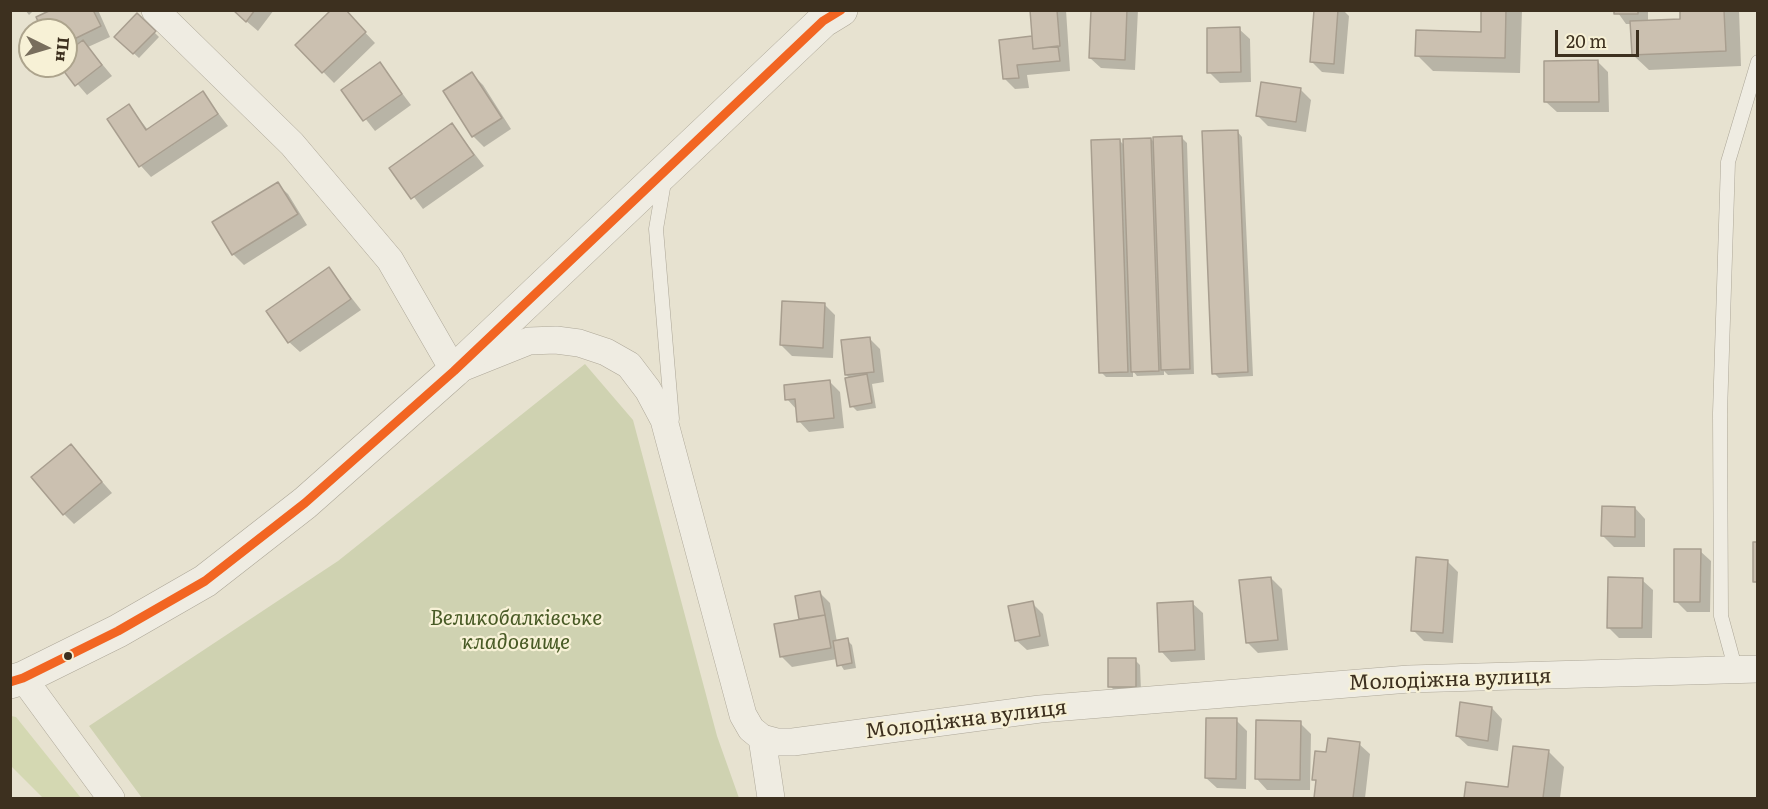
<!DOCTYPE html>
<meta charset="utf-8">
<style>
body{margin:0}
#map{position:relative;width:1768px;height:809px;overflow:hidden;background:#e7e2d0;font-family:Literata,serif}
canvas{display:block}
.frame{position:absolute;inset:0;border:12px solid #3d301f;pointer-events:none}
.north{position:absolute;left:18px;top:18px;width:60px;height:60px;box-sizing:border-box;background:#f7f1d6;border:2px solid #ada48d;border-radius:50%;rotate:95deg;font-size:16px;font-weight:700;line-height:24px;text-align:center;color:#3d301f}
.north::after{content:'';display:block;margin:auto;width:21px;height:27px;background:#786e5d;clip-path:polygon(50% 0,100% 100%,50% 72%,0 100%)}
.scale{position:absolute;left:1555px;top:30px;width:84px;height:27px;box-sizing:border-box;border:3px solid #3d301f;border-top:0;padding-left:8px;font-size:18px;line-height:21px;white-space:nowrap;color:#3d301f;-webkit-text-stroke:4px #f7f1d6;paint-order:stroke}
</style>
<div id="map">
<canvas width="1768" height="809"></canvas>
<div class="frame"></div>
<div class="north">Пн</div>
<div class="scale">20 m</div>
</div>
<script>
const context = document.querySelector('canvas').getContext('2d');
context.lineJoin = 'round';
function fill(path, color) { context.fillStyle = color; context.fill(path, 'evenodd'); }
const toPath = rows => new Path2D(rows.map(r => 'M' + r).join(''));
function trace(path, color, width, dash) { context.strokeStyle = color; context.lineWidth = width; context.lineCap = dash ? 'butt' : 'round'; context.setLineDash(dash || []); context.stroke(path); }
function write(font, color, halo, rows, align = 'center') {
  context.font = font + ' Literata,serif'; context.lineWidth = 4.5; context.setLineDash([]); context.textBaseline = 'middle'; context.strokeStyle = halo; context.fillStyle = color; for (const [text, x, y, turn = 0] of rows) {
    context.save(); context.translate(x, y); context.rotate((+turn || 0) * Math.PI / 180); context.textAlign = isNaN(turn) ? turn : align; if (halo) context.strokeText(text, 0, 0); context.fillText(text, 0, 0); context.restore();
  }
}
fill(toPath([
 [11,716,16,717,81,798,43,798,11,766]
]), '#d4d8b2');
fill(toPath([
 [585,364,633,420,717,736,739,798,142,798,89,726,338,561]
]), '#cfd2b1');
fill(toPath([
 [25,10,34,10,29,15],
 [54,10,98,10,110,37,88,47,112,76,87,95,62,66,66,66,66,30,44,30],
 [233,10,274,10,258,31],
 [344,10,375,43,334,83,297,45],
 [1031,10,1066,10,1070,71,1027,75,1029,88,1015,89,1005,79,1033,37],
 [1092,10,1138,10,1135,70,1101,68,1090,58],
 [1316,10,1343,10,1349,16,1344,74,1322,72,1311,61],
 [1483,10,1522,10,1520,73,1433,71,1417,55,1482,33],
 [1616,10,1648,10,1648,22,1682,20,1681,10,1739,10,1741,66,1649,70,1633,55,1632,24,1626,24],
 [137,15,159,37,139,58,116,37],
 [1239,29,1250,39,1251,82,1220,83,1209,72],
 [1598,62,1608,72,1609,112,1557,112,1546,102],
 [380,64,411,105,375,131,343,90],
 [472,74,483,85,511,129,484,147,473,136,445,92],
 [1300,89,1311,100,1306,132,1268,126,1258,116],
 [203,93,228,126,151,177,141,166,109,120,129,106,148,130],
 [452,125,484,166,423,209,392,168],
 [1237,131,1242,137,1253,376,1219,378,1214,373],
 [1182,138,1187,143,1194,374,1168,375,1164,371,1164,375,1137,376,1133,371,1133,377,1106,377,1101,372,1120,141,1124,145,1151,139,1155,143],
 [277,184,288,194,307,225,244,265,233,254],
 [329,269,361,310,300,352,289,342],
 [825,305,835,315,833,358,792,356,781,345],
 [870,339,880,349,884,382,872,384,876,408,857,411,852,406,850,378,846,375],
 [830,382,840,392,844,428,809,432,799,421,797,410,787,399],
 [71,446,112,493,74,524,64,514],
 [1635,508,1645,519,1645,547,1614,547,1603,536],
 [1700,551,1711,561,1710,612,1687,612,1676,601],
 [1447,561,1458,572,1453,643,1424,641,1413,630],
 [1271,578,1282,589,1288,650,1258,653,1247,642],
 [1642,580,1653,590,1652,638,1619,638,1608,627],
 [819,592,830,603,837,642,847,640,852,645,856,668,844,670,837,659,792,667,781,656,801,621,796,597],
 [1032,603,1043,614,1049,646,1027,650,1016,640],
 [1192,603,1203,613,1205,660,1171,662,1161,651],
 [1135,660,1140,665,1141,691,1115,691,1110,686],
 [1492,708,1502,719,1498,751,1468,746,1457,736],
 [1236,720,1247,731,1246,789,1217,788,1206,778],
 [1300,723,1311,734,1310,790,1267,790,1257,779],
 [1359,744,1370,754,1365,798,1316,798,1318,783,1313,779,1328,754],
 [1548,751,1564,767,1560,798,1465,798,1467,783,1510,788]
]), '#0003');
const building = toPath([
 [51,10,93,10,101,26,66,43,66,30,42,30,36,17,51,10],
 [233,10,255,10,246,22,233,10],
 [331,10,346,10,366,32,322,73,295,45,331,10],
 [1030,10,1057,10,1060,46,1033,49,1030,10],
 [1091,10,1127,10,1125,60,1089,58,1091,10],
 [1314,10,1338,10,1334,64,1310,62,1314,10],
 [1481,10,1506,10,1505,58,1415,56,1416,30,1481,32,1481,10],
 [1614,10,1638,10,1638,14,1614,14,1614,10],
 [1680,10,1724,10,1726,51,1632,55,1630,21,1680,19,1680,10],
 [137,13,156,31,133,54,114,37,137,13],
 [1240,27,1241,72,1207,73,1207,28,1240,27],
 [1032,36,1033,49,1058,46,1060,61,1017,65,1019,78,1003,79,999,40,1032,36],
 [83,40,102,65,75,86,60,66,66,66,66,53,83,40],
 [1598,60,1599,102,1544,102,1544,61,1598,60],
 [380,62,402,94,363,121,341,90,380,62],
 [472,72,502,118,472,137,443,91,472,72],
 [1261,82,1301,88,1296,122,1256,116,1261,82],
 [203,91,218,114,139,167,107,119,129,104,146,130,203,91],
 [452,123,474,155,411,199,389,168,452,123],
 [1238,130,1248,372,1212,374,1202,131,1238,130],
 [1182,136,1190,369,1161,370,1153,137,1182,136],
 [1151,138,1159,371,1131,372,1123,139,1151,138],
 [1120,139,1128,372,1099,373,1091,140,1120,139],
 [278,182,298,214,232,255,212,222,278,182],
 [329,267,351,299,288,343,266,311,329,267],
 [782,301,825,303,823,348,780,345,782,301],
 [870,337,874,372,845,375,841,340,870,337],
 [867,374,872,403,850,407,845,378,867,374],
 [830,380,834,418,797,422,795,399,785,400,784,385,830,380],
 [71,444,102,482,63,515,31,477,71,444],
 [1602,506,1635,507,1635,537,1601,536,1602,506],
 [1753,542,1758,542,1758,582,1753,582,1753,542],
 [1674,549,1701,549,1700,602,1674,602,1674,549],
 [1416,557,1448,560,1443,633,1411,631,1416,557],
 [1271,577,1278,640,1246,643,1239,580,1271,577],
 [1608,577,1643,578,1642,628,1607,628,1608,577],
 [820,591,825,615,799,619,795,596,820,591],
 [1033,601,1040,636,1015,641,1008,606,1033,601],
 [1193,601,1195,650,1159,652,1157,603,1193,601],
 [825,615,831,648,780,657,774,624,825,615],
 [848,638,852,663,837,666,833,641,848,638],
 [1108,658,1136,658,1136,687,1108,687,1108,658],
 [1460,702,1492,707,1488,741,1456,736,1460,702],
 [1206,718,1237,718,1236,779,1205,778,1206,718],
 [1256,720,1301,721,1300,780,1255,779,1256,720],
 [1328,738,1360,742,1353,798,1314,798,1316,780,1312,780,1315,751,1326,752,1328,738],
 [1513,746,1549,750,1543,798,1464,798,1466,782,1508,787,1513,746]
]);
fill(building, '#cbc0b0');
trace(building, '#a89e8f', 1.5);
const service = toPath([
 [664,182,656,229,672,419],
 [1736,671,1721,616,1720,413,1728,162,1758,62]
]);
const minor = toPath([
 [155,10,292,144,390,260,454,371,529,341,556,340,579,343,606,352,629,365,648,390,664,420,743,715,751,729,762,738,777,742,793,742,1040,709,1409,679,1758,669],
 [23,678,111,798],
 [762,738,771,798]
]);
const tertiary = toPath([
 [10,682,23,678,118,631,205,581,305,503,454,371,823,21,841,10]
]);
trace(service, '#ada798', 15);
trace(minor, '#ada798', 28);
trace(tertiary, '#ada798', 34);
trace(service, '#efece2', 14);
trace(minor, '#efece2', 27);
trace(tertiary, '#efece2', 33);
trace(toPath([
 [10,682,23,678,118,631,205,581,305,503,454,371,823,21,841,10]
]), '#f26522', 9);
for (const [x, y, r, color] of [
 [68,656,5,"#3d301f"]
]) { const dot = new Path2D(); dot.arc(x, y, r, 0, 2 * Math.PI); context.fillStyle = color; context.fill(dot); trace(dot, '#f7f1d6', 2); }
write('italic 21px', '#485a25', '#f7f1d6', [
 ["Великобалківське",516,619],
 ["кладовище",516,643]
]);
write('21px', '#3d301f', '#f7f1d6', [
 ["Молодіжна вулиця",1450,680,-2],
 ["Молодіжна вулиця",966,720,-7]
]);
</script>
